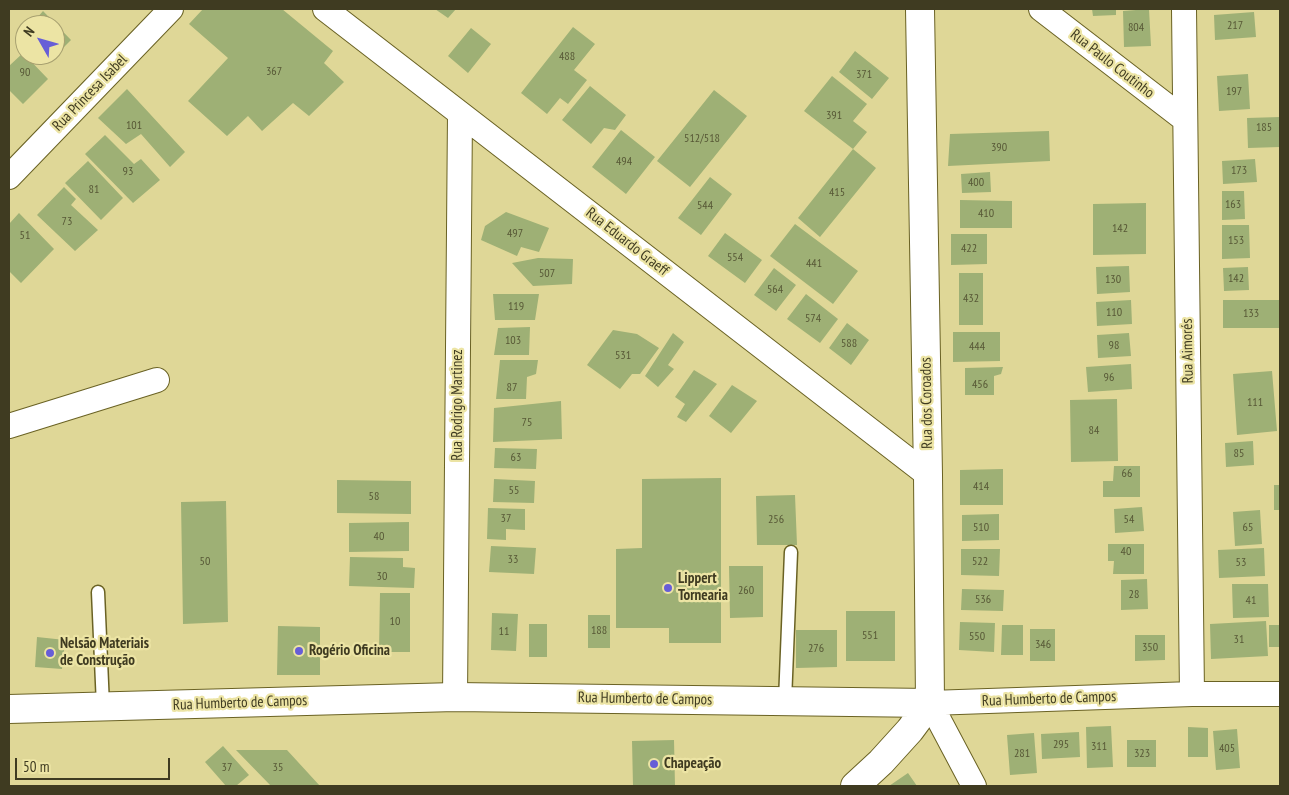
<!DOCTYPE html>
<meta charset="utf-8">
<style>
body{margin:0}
#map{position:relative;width:1289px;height:795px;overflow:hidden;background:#dfd797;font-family:"PT Sans Narrow",sans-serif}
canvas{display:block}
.frame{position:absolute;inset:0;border:10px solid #3f3b21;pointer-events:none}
.north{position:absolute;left:15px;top:15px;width:50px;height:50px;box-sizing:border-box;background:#ece4a4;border:1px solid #a7a070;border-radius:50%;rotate:308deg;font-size:14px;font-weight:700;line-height:20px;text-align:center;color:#3f3b21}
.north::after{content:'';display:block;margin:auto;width:18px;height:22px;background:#675ed7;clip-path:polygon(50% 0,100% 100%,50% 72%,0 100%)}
.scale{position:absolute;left:15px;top:758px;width:155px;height:22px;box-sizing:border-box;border:2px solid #3f3b21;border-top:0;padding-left:6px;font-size:15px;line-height:18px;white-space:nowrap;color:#3f3b21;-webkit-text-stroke:4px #ece4a4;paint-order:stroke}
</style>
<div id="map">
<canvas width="1289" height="795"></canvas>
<div class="frame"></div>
<div class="north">N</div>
<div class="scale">50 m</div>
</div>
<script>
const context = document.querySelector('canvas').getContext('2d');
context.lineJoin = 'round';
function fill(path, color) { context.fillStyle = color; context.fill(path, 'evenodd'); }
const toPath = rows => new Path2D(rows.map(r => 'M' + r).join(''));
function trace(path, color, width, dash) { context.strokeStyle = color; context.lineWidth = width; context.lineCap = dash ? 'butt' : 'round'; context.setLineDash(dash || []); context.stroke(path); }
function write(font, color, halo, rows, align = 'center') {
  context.font = font + ' "PT Sans Narrow",sans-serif'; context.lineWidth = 4.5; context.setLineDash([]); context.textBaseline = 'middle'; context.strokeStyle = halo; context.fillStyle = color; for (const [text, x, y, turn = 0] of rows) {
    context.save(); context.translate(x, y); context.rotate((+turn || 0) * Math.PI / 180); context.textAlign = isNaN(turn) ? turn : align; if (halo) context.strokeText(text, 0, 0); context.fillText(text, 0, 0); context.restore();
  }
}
fill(toPath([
 [203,9,282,9,333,51,324,63,344,82,309,116,293,103,262,131,248,116,227,136,188,101,228,58,189,24],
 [435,9,456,9,448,18],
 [1092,9,1116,9,1116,15,1093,16],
 [1149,9,1151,46,1124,47,1123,11],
 [43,11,71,40,48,63,40,55,55,55,55,25,31,25],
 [1254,12,1256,37,1215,40,1214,15],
 [573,27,595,44,574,70,587,80,568,104,560,98,547,114,521,93],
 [471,28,491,44,468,73,448,56],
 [855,51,889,78,872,99,839,72],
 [23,53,48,79,23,104,9,90,9,66],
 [1248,74,1250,109,1219,111,1217,76],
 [832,76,867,104,853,121,867,132,853,149,804,111],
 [590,86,626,115,615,130,604,128,591,144,562,120],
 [127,89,185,152,170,167,141,134,126,144,98,118],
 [714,90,747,116,690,187,657,161],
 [1280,117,1280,147,1248,148,1247,118],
 [621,130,655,157,626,194,592,167],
 [1049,131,1050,161,948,166,950,134],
 [105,135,134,164,141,159,160,180,133,203,85,154],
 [853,149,876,168,820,237,798,218],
 [1255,159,1257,182,1223,184,1222,161],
 [88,161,123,198,101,220,65,183],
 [990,172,991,192,962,193,961,174],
 [710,177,732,194,701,235,678,218],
 [64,187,76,199,71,205,98,230,75,251,37,215],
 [1222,191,1244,191,1245,219,1222,220],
 [960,200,1012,201,1012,228,960,228],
 [1146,203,1146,254,1093,255,1093,204],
 [506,212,549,228,539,252,521,247,517,256,481,240,485,226],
 [19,213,54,249,21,283,9,271,9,224],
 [795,224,858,271,833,304,770,256],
 [1222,225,1249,225,1250,258,1222,259],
 [725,233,762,260,745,283,708,256],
 [951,234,987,234,987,264,951,265],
 [538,258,573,259,572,284,533,286,512,263],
 [1129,266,1130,292,1097,294,1096,267],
 [1248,267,1249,290,1224,291,1223,268],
 [774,268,796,285,776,311,754,295],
 [959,273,983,273,983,325,959,325],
 [493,294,539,294,535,320,495,320],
 [806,294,838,319,820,343,787,319],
 [1131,300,1132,324,1097,326,1096,302],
 [1223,300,1280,300,1280,328,1223,328],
 [847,323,869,340,851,365,829,348],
 [530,327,529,355,494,355,498,328],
 [613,330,637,334,659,348,640,374,632,374,620,389,587,365],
 [953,332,1000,332,1000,361,953,362],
 [673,333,684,342,668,365,674,369,658,387,645,376],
 [1129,333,1131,356,1098,358,1097,335],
 [500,360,538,360,536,374,527,377,526,399,496,399],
 [1131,364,1132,389,1088,392,1086,367],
 [1003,367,1001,374,994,376,994,395,965,395,965,368],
 [694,370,717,384,686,422,677,417,685,404,675,397],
 [1272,371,1277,431,1237,435,1233,374],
 [732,385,757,401,731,433,709,416],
 [1117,399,1118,461,1071,462,1070,400],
 [561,401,562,439,493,442,494,408],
 [1253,441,1254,465,1226,467,1225,443],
 [495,448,537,449,536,469,494,468],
 [1114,466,1140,466,1140,497,1103,497,1103,481,1113,481],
 [1003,469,1003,505,960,505,960,470],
 [721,478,721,643,669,643,669,628,616,628,616,549,642,548,642,479],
 [494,479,535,481,534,503,493,502],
 [337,480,411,481,411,514,337,513],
 [1274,485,1280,485,1280,510,1274,510],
 [795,495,797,545,757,545,756,496],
 [226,501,228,622,183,624,181,502],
 [1142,507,1144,531,1115,533,1114,509],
 [488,508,525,509,525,530,506,529,506,540,487,539],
 [1260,510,1262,544,1235,546,1233,512],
 [999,514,999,540,962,541,962,515],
 [409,522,409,551,349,552,349,523],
 [1108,544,1144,544,1144,574,1113,574,1114,561,1108,561],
 [491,546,536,548,534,574,489,572],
 [1264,548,1265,576,1219,578,1218,550],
 [961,549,1000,549,999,576,961,575],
 [350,557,403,558,403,567,415,568,414,588,349,586],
 [729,566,763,566,763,617,730,618],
 [1147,579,1148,609,1121,610,1121,580],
 [1232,584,1268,584,1269,617,1233,618],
 [962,589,1004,590,1003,611,961,610],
 [380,593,410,593,410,652,379,652],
 [846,611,895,611,895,661,846,661],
 [492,613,518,614,516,651,491,650],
 [588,615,610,615,610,648,588,648],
 [1266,621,1268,656,1211,659,1210,624],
 [960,622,995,623,994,652,959,650],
 [529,624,547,624,547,657,529,657],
 [1002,625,1023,625,1023,655,1001,655],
 [1269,625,1280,625,1280,647,1269,647],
 [278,626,320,627,320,675,277,675],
 [1030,629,1055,629,1055,661,1030,661],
 [796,630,837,630,837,667,796,668],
 [1135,635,1165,635,1165,660,1135,661],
 [37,637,65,640,62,669,35,667],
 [1111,726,1113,767,1087,768,1086,727],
 [1188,727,1208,728,1208,757,1188,757],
 [1237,729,1240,768,1216,770,1213,731],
 [1079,732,1080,757,1042,759,1041,734],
 [1034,733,1037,773,1010,775,1007,735],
 [674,740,675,786,633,786,632,741],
 [1127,740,1156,740,1156,767,1127,767],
 [223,746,249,775,236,786,226,786,205,762],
 [236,750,287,750,320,786,271,786],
 [908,773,917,786,889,786]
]), '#9eb075');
const lane = toPath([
 [98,592,103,706],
 [785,701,791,552]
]);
const street = toPath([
 [325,9,928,475],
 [1041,9,1184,119],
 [1184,9,1192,694],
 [9,177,171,9],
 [9,426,157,380],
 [455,697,460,114],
 [974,786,930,703,1192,694,1280,694]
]);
const secondary = toPath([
 [920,9,928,475,930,703],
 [9,709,455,697,930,703],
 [855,786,881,762,910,730,930,703]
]);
trace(lane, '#6a6224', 15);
trace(street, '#6a6224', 26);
trace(secondary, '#6a6224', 30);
trace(lane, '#fff', 12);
trace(street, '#fff', 24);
trace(secondary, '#fff', 28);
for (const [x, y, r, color] of [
 [668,588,5,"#675ed7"],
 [299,651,5,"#675ed7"],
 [50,653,5,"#675ed7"],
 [654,764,5,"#675ed7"]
]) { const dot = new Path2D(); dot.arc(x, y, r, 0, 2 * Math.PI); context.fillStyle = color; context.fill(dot); trace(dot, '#ece4a4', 2); }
write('12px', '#575836', null, [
 ["217",1235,26],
 ["804",1136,28],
 ["488",567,57],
 ["367",274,72],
 ["90",25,73],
 ["371",864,75],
 ["197",1234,92],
 ["391",834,116],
 ["101",134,126],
 ["185",1264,128],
 ["512/518",702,139],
 ["390",999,148],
 ["494",624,162],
 ["173",1239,171],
 ["93",128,172],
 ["400",976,183],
 ["81",94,190],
 ["415",837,193],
 ["163",1233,205],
 ["544",705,206],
 ["410",986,214],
 ["73",67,222],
 ["142",1120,229],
 ["497",515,234],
 ["51",25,236],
 ["153",1236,241],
 ["422",969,249],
 ["554",735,258],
 ["441",814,264],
 ["507",547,274],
 ["142",1236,279],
 ["130",1113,280],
 ["564",775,290],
 ["432",971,299],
 ["119",516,307],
 ["110",1114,313],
 ["133",1251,314],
 ["574",813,319],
 ["103",513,341],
 ["588",849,344],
 ["98",1114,346],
 ["444",977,347],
 ["531",623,356],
 ["96",1109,378],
 ["456",980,385],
 ["87",512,388],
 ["111",1255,403],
 ["75",527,423],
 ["84",1094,431],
 ["85",1239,454],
 ["63",516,458],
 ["66",1127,474],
 ["414",981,487],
 ["55",514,491],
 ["58",374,497],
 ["37",506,519],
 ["256",776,520],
 ["54",1129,520],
 ["510",981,528],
 ["65",1248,528],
 ["40",379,537],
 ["40",1126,552],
 ["33",513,560],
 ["50",205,562],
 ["522",980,562],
 ["53",1241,563],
 ["30",382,577],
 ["260",746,591],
 ["28",1134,595],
 ["536",983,600],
 ["41",1251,601],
 ["10",395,622],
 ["188",599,631],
 ["11",504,632],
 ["551",870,636],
 ["550",977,637],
 ["31",1239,640],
 ["346",1043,645],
 ["350",1150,648],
 ["276",816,649],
 ["295",1061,745],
 ["311",1099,747],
 ["405",1227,749],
 ["281",1022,754],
 ["323",1142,754],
 ["37",227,768],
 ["35",278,768]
]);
write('15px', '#3f3b21', '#ece4a4', [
 ["Rua Paulo Coutinho",1112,64,38],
 ["Rua Princesa Isabel",90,93,-46],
 ["Rua Eduardo Graeff",627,242,38],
 ["Rua Aimorés",1188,351,-91],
 ["Rua dos Coroados",927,403,-91],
 ["Rua Rodrigo Martinez",458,405,-90],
 ["Rua Humberto de Campos",645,699,1],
 ["Rua Humberto de Campos",1049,699,-2],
 ["Rua Humberto de Campos",240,703,-2]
]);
write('bold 15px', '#3f3b21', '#ece4a4', [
 ["Lippert",678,579],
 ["Tornearia",678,596],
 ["Nelsão Materiais",60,644],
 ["de Construção",60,661],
 ["Rogério Oficina",309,651],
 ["Chapeação",664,764]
], 'left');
</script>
